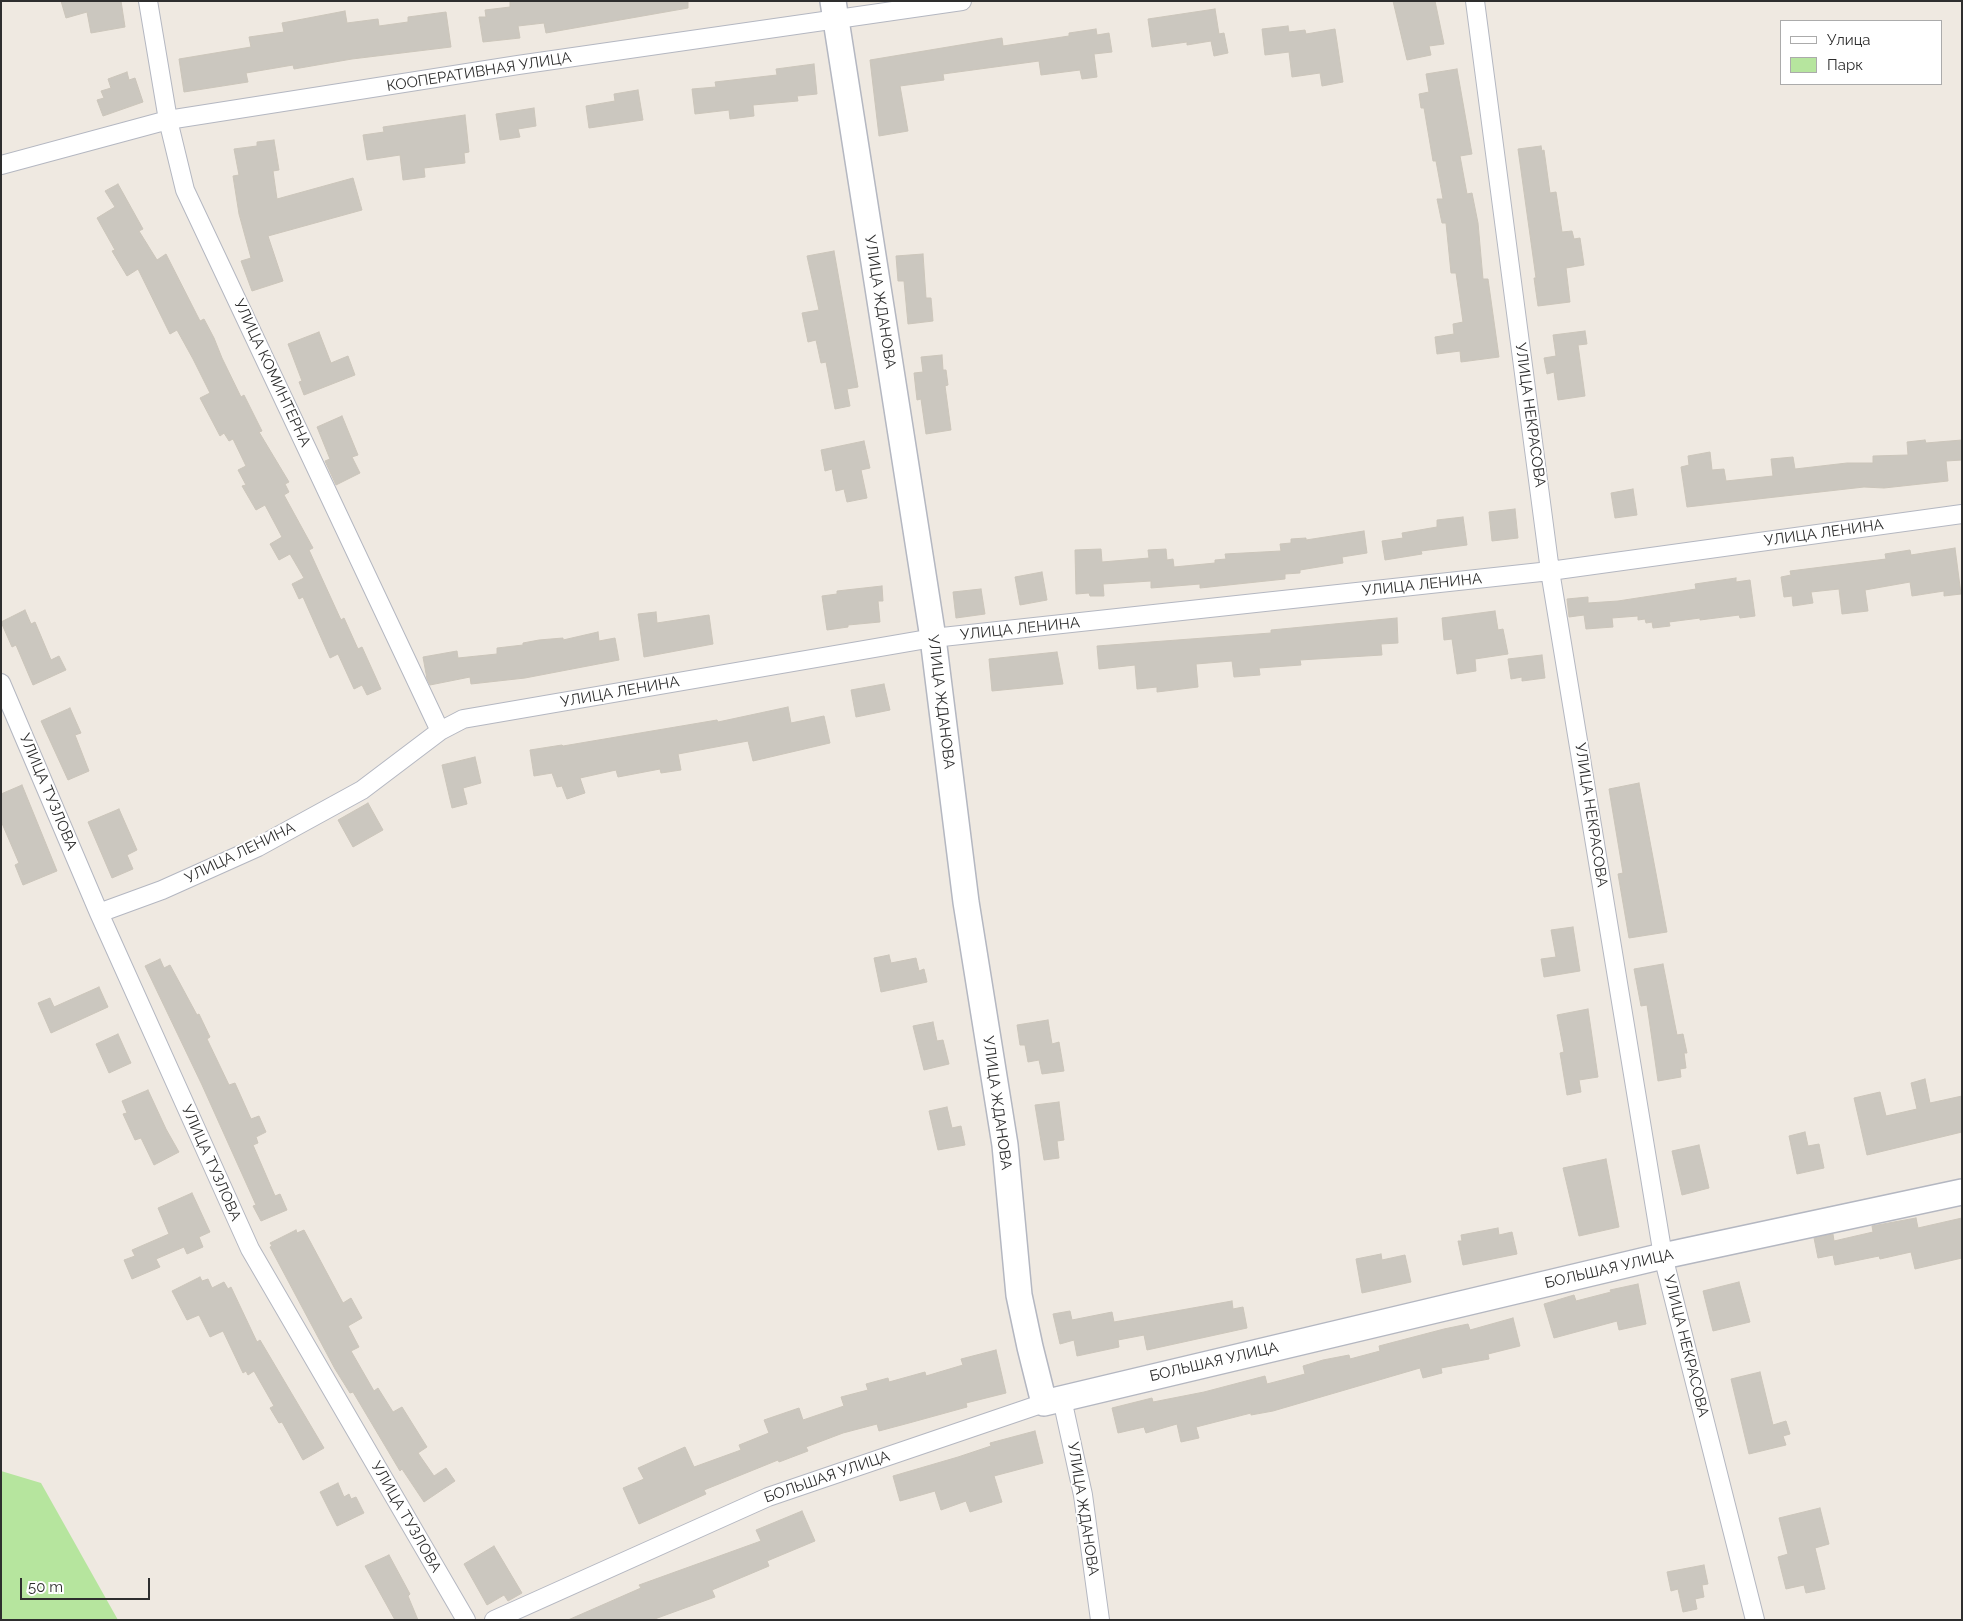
<!DOCTYPE html>
<meta charset="utf-8">
<style>
body{margin:0}
#map{position:relative;width:1963px;height:1621px;overflow:hidden;background:#efe9e1;font-family:Raleway,sans-serif}
canvas{display:block}
.frame{position:absolute;inset:0;border:2px solid #2e2e2e;pointer-events:none}
.legend{position:absolute;left:1780px;top:20px;width:162px;height:65px;box-sizing:border-box;background:#fff;border:1px solid #ababab;margin:0;padding:6px 9px;list-style:none;font-size:15px;color:#2e2e2e}
.legend li{display:flex;align-items:center;gap:10px;height:25px}
.legend b{width:25px;border:1px solid #ababab}
.scale{position:absolute;left:20px;top:1578px;width:130px;height:22px;box-sizing:border-box;border:2px solid #2e2e2e;border-top:0;padding-left:6px;font-size:15px;line-height:18px;white-space:nowrap;color:#2e2e2e;-webkit-text-stroke:4px #fff;paint-order:stroke}
</style>
<div id="map">
<canvas width="1963" height="1621"></canvas>
<div class="frame"></div>
<ul class="legend">
<li><b style="height:6px;background:#fff"></b>Улица</li>
<li><b style="height:14px;background:#b6e59e"></b>Парк</li>
</ul>
<div class="scale">50 m</div>
</div>
<script>
const context = document.querySelector('canvas').getContext('2d');
context.lineJoin = 'round';
function fill(path, color) { context.fillStyle = color; context.fill(path, 'evenodd'); }
const toPath = rows => new Path2D(rows.map(r => 'M' + r).join(''));
function trace(path, color, width, dash) { context.strokeStyle = color; context.lineWidth = width; context.lineCap = dash ? 'butt' : 'round'; context.setLineDash(dash || []); context.stroke(path); }
function write(font, color, halo, rows, align = 'center') {
  context.font = font + ' Raleway,sans-serif'; context.lineWidth = 4; context.setLineDash([]); context.textBaseline = 'middle'; context.strokeStyle = halo; context.fillStyle = color; for (const [text, x, y, turn = 0] of rows) {
    context.save(); context.translate(x, y); context.rotate((+turn || 0) * Math.PI / 180); context.textAlign = isNaN(turn) ? turn : align; if (halo) context.strokeText(text, 0, 0); context.fillText(text, 0, 0); context.restore();
  }
}
fill(toPath([
 [1,1471,41,1483,118,1620,1,1620]
]), '#b6e59e');
const building = toPath([
 [61,1,121,1,125,27,91,33,87,12,66,18,61,1],
 [510,1,688,1,688,8,546,33,544,23,518,26,520,38,483,42,479,17,486,17,485,10,510,7,510,1],
 [1393,1,1435,1,1444,44,1429,46,1431,55,1407,60,1393,1],
 [1215,9,1219,34,1224,33,1228,53,1214,56,1211,41,1187,45,1187,42,1152,47,1148,19,1215,9],
 [345,11,347,23,378,19,379,26,408,22,408,17,446,12,451,47,352,59,294,69,293,65,246,73,248,82,184,92,179,59,251,47,249,37,284,32,282,23,345,11],
 [1288,26,1289,32,1305,30,1306,34,1335,29,1343,82,1322,86,1320,73,1292,77,1289,52,1265,55,1262,29,1288,26],
 [1096,29,1097,35,1109,33,1112,52,1094,54,1097,77,1082,79,1080,70,1041,75,1039,61,943,74,944,80,900,86,908,131,879,136,870,60,1002,38,1003,46,1069,36,1069,33,1096,29],
 [814,64,817,94,797,96,798,101,753,105,754,116,730,119,729,110,695,114,692,89,716,87,715,82,777,75,776,69,814,64],
 [1457,69,1472,154,1460,156,1467,194,1472,193,1478,223,1483,279,1488,279,1499,357,1461,362,1460,351,1437,354,1435,337,1454,334,1453,324,1463,322,1456,273,1451,273,1446,223,1442,223,1437,199,1443,199,1436,161,1433,161,1424,108,1421,108,1419,94,1429,92,1426,74,1457,69],
 [127,72,129,80,135,78,143,102,103,116,97,100,104,98,101,91,111,88,108,79,127,72],
 [638,90,643,120,589,128,586,106,615,101,614,94,638,90],
 [534,108,536,126,518,129,520,137,500,140,496,114,534,108],
 [465,115,469,152,464,153,465,163,424,168,425,177,403,180,400,155,367,160,363,135,384,132,383,127,465,115],
 [274,140,279,170,273,171,277,199,353,178,362,210,268,236,283,281,252,291,241,261,251,258,239,214,233,176,239,175,234,149,257,146,257,142,274,140],
 [1541,146,1542,151,1544,150,1550,193,1556,192,1562,232,1572,231,1574,239,1580,238,1584,265,1566,268,1570,302,1538,306,1534,278,1536,278,1518,149,1541,146],
 [118,184,143,229,139,231,157,260,166,254,200,321,204,319,214,338,222,358,241,397,244,395,262,431,259,432,289,482,285,484,289,492,284,495,313,548,309,550,341,620,344,618,358,649,362,647,381,689,367,695,362,685,354,689,338,654,330,658,303,597,299,599,292,584,304,578,290,554,279,560,270,544,282,537,265,505,256,510,242,486,246,485,238,470,246,466,233,439,229,441,224,433,220,436,200,398,210,393,193,359,177,330,170,334,138,269,127,276,112,251,115,250,97,218,115,207,105,191,118,184],
 [834,251,858,387,847,389,850,406,835,409,826,362,821,363,816,340,808,342,802,313,819,310,807,256,834,251],
 [923,254,926,298,931,298,933,321,908,324,904,281,898,281,896,256,923,254],
 [1585,331,1587,344,1578,345,1585,396,1558,400,1554,372,1547,374,1544,358,1556,356,1553,335,1585,331],
 [319,332,331,363,348,356,355,375,304,395,299,382,302,381,288,344,319,332],
 [942,355,943,370,946,370,948,385,945,386,951,430,926,434,921,399,917,400,914,373,923,372,921,357,942,355],
 [342,416,358,455,352,457,360,473,336,485,325,461,330,459,317,427,342,416],
 [1925,440,1926,443,1962,440,1962,460,1946,461,1948,481,1884,488,1864,487,1687,507,1681,467,1689,465,1688,456,1710,452,1712,470,1724,469,1726,481,1773,476,1771,459,1793,457,1795,469,1847,463,1873,463,1873,456,1908,455,1907,442,1925,440],
 [864,441,870,468,861,470,867,498,847,502,844,489,836,491,832,469,825,471,821,450,864,441],
 [1633,489,1637,515,1615,518,1611,493,1633,489],
 [1515,509,1518,538,1492,541,1489,512,1515,509],
 [1463,517,1467,545,1421,551,1422,554,1385,560,1382,541,1403,538,1402,533,1437,527,1437,520,1463,517],
 [1364,531,1367,553,1342,557,1343,563,1300,570,1300,573,1285,574,1285,579,1200,588,1200,584,1151,588,1151,581,1103,584,1104,596,1090,596,1089,593,1076,594,1075,550,1101,549,1102,562,1149,558,1148,550,1166,549,1167,560,1173,559,1174,567,1215,563,1215,560,1226,559,1225,554,1281,551,1280,544,1291,543,1291,539,1306,538,1306,540,1364,531],
 [1955,548,1961,594,1944,596,1944,591,1912,596,1910,582,1865,590,1868,611,1842,614,1839,589,1811,592,1813,603,1793,606,1792,596,1784,597,1781,577,1791,575,1790,571,1886,559,1885,554,1910,550,1911,555,1955,548],
 [1042,572,1047,600,1020,605,1015,577,1042,572],
 [1736,578,1736,582,1750,580,1755,616,1740,618,1739,615,1700,620,1700,618,1669,622,1670,626,1653,628,1652,622,1646,623,1645,619,1638,620,1638,616,1612,618,1613,627,1586,629,1584,615,1569,617,1567,599,1588,597,1588,603,1618,601,1696,589,1695,584,1736,578],
 [882,586,883,601,878,601,880,622,848,625,848,627,827,630,822,596,837,594,837,591,882,586],
 [981,589,985,614,956,618,953,592,981,589],
 [25,610,31,624,35,622,51,660,59,656,66,670,33,685,16,645,12,647,1,622,25,610],
 [1495,611,1498,630,1503,629,1508,654,1475,659,1476,671,1457,674,1452,639,1444,640,1442,618,1495,611],
 [656,612,657,623,709,615,713,644,644,657,638,614,656,612],
 [1397,618,1398,643,1381,644,1382,655,1300,660,1301,665,1259,668,1260,675,1234,677,1232,661,1196,664,1198,687,1157,692,1157,687,1137,689,1135,665,1099,669,1097,646,1271,633,1271,630,1397,618],
 [598,632,599,641,615,638,619,660,525,678,471,684,470,677,430,685,427,679,423,657,457,651,458,658,497,654,497,648,523,645,523,643,539,640,563,638,563,640,598,632],
 [1057,652,1063,684,992,691,989,659,1057,652],
 [1542,655,1545,678,1522,681,1522,677,1511,679,1508,659,1542,655],
 [884,684,890,710,856,717,851,690,884,684],
 [788,707,791,723,824,716,830,743,753,761,748,741,678,754,681,770,661,773,660,769,618,777,616,770,580,778,585,793,567,799,562,786,557,787,552,773,534,776,530,750,562,745,563,746,717,720,718,722,788,707],
 [70,708,81,733,75,735,89,771,68,780,41,721,70,708],
 [475,757,481,783,463,788,467,804,452,808,442,765,475,757],
 [1639,783,1667,932,1629,938,1618,874,1623,873,1609,789,1639,783],
 [22,785,57,871,23,885,15,865,19,863,1,821,1,794,22,785],
 [368,803,383,830,353,847,338,820,368,803],
 [119,809,137,850,127,855,133,869,112,878,88,822,119,809],
 [1573,927,1580,971,1544,977,1541,959,1556,957,1551,930,1573,927],
 [889,955,891,963,916,958,919,971,924,969,927,982,881,992,874,958,889,955],
 [160,959,164,968,170,965,197,1015,199,1014,210,1037,207,1039,229,1085,235,1083,251,1119,259,1116,266,1132,256,1137,258,1143,253,1145,275,1196,280,1194,287,1210,261,1221,253,1206,256,1205,202,1085,145,966,160,959],
 [1663,964,1677,1035,1683,1034,1687,1053,1684,1053,1686,1068,1680,1069,1681,1077,1658,1081,1647,1005,1641,1006,1634,969,1663,964],
 [99,987,108,1007,51,1033,38,1003,50,998,54,1007,99,987],
 [1588,1009,1598,1077,1579,1080,1581,1092,1567,1095,1560,1053,1564,1052,1557,1015,1588,1009],
 [1048,1020,1052,1044,1059,1042,1064,1071,1042,1074,1039,1060,1028,1062,1025,1045,1020,1045,1017,1025,1048,1020],
 [933,1022,937,1041,943,1040,949,1064,924,1070,913,1026,933,1022],
 [118,1034,131,1063,109,1073,96,1044,118,1034],
 [1925,1079,1930,1103,1962,1096,1962,1132,1867,1155,1854,1098,1880,1092,1886,1116,1917,1109,1911,1083,1925,1079],
 [148,1090,166,1129,179,1152,154,1165,141,1138,135,1140,123,1114,127,1113,122,1101,148,1090],
 [1059,1102,1064,1140,1057,1141,1059,1158,1044,1160,1035,1105,1059,1102],
 [947,1107,952,1128,961,1126,965,1145,938,1150,929,1111,947,1107],
 [1805,1132,1808,1146,1819,1144,1824,1168,1797,1174,1789,1136,1805,1132],
 [1699,1145,1709,1188,1682,1195,1672,1151,1699,1145],
 [1606,1159,1619,1227,1579,1236,1563,1168,1606,1159],
 [192,1193,210,1232,199,1237,203,1247,187,1254,184,1247,156,1259,160,1267,132,1279,124,1260,135,1256,132,1250,169,1234,158,1208,192,1193],
 [1916,1218,1918,1228,1962,1218,1962,1258,1915,1269,1911,1252,1880,1259,1879,1256,1835,1265,1833,1255,1818,1258,1814,1238,1833,1234,1834,1241,1873,1232,1872,1226,1916,1218],
 [1498,1228,1499,1235,1512,1232,1517,1254,1463,1265,1458,1241,1462,1241,1461,1235,1498,1228],
 [296,1230,297,1233,304,1230,343,1303,351,1298,362,1318,348,1326,359,1347,351,1351,374,1391,378,1388,393,1412,402,1407,427,1447,418,1453,434,1476,446,1468,455,1481,424,1502,402,1469,400,1471,353,1392,350,1393,335,1369,270,1247,272,1246,270,1243,296,1230],
 [1381,1254,1382,1260,1405,1255,1411,1282,1362,1293,1356,1259,1381,1254],
 [200,1277,202,1281,208,1279,212,1288,224,1282,228,1289,231,1287,257,1342,260,1340,324,1448,303,1460,282,1422,279,1423,270,1408,274,1406,254,1371,248,1375,246,1371,243,1373,223,1331,210,1337,199,1315,187,1320,172,1291,200,1277],
 [1739,1282,1750,1322,1713,1331,1703,1291,1739,1282],
 [1638,1284,1646,1324,1619,1330,1617,1321,1554,1338,1544,1304,1574,1295,1576,1301,1611,1292,1610,1290,1638,1284],
 [1232,1301,1233,1309,1243,1307,1247,1328,1147,1350,1144,1335,1118,1340,1119,1347,1077,1356,1074,1340,1060,1344,1053,1314,1070,1311,1072,1320,1112,1312,1114,1322,1232,1301],
 [1513,1318,1520,1346,1488,1354,1489,1359,1441,1368,1442,1373,1423,1378,1420,1368,1273,1411,1251,1415,1251,1413,1196,1427,1199,1438,1181,1442,1177,1424,1146,1433,1144,1427,1118,1433,1112,1408,1152,1398,1153,1402,1204,1392,1265,1376,1267,1384,1305,1374,1303,1366,1323,1360,1349,1355,1350,1359,1380,1351,1379,1346,1444,1329,1468,1324,1470,1330,1513,1318],
 [996,1350,1006,1393,966,1403,967,1407,909,1423,879,1431,877,1424,843,1433,806,1447,808,1451,779,1462,778,1460,704,1490,706,1494,639,1524,623,1488,644,1479,638,1468,685,1447,694,1467,741,1450,739,1445,769,1433,764,1420,799,1408,803,1420,844,1406,841,1397,868,1390,866,1384,888,1378,889,1382,925,1372,926,1376,963,1365,961,1359,996,1350],
 [1760,1372,1773,1425,1786,1421,1790,1434,1783,1436,1786,1445,1749,1454,1731,1379,1760,1372],
 [1035,1431,1043,1463,994,1476,1002,1502,970,1512,966,1501,941,1510,935,1491,900,1501,893,1476,958,1457,991,1446,990,1443,1035,1431],
 [338,1483,344,1497,349,1494,351,1499,356,1497,364,1513,337,1526,320,1492,338,1483],
 [1820,1508,1829,1544,1815,1548,1825,1589,1806,1593,1804,1585,1786,1589,1778,1557,1788,1554,1779,1518,1820,1508],
 [802,1511,815,1541,767,1561,769,1566,712,1590,715,1597,652,1620,568,1620,641,1588,639,1585,761,1541,756,1530,802,1511],
 [494,1546,522,1593,508,1601,504,1595,487,1605,464,1564,494,1546],
 [389,1555,410,1594,408,1596,418,1620,395,1620,365,1566,389,1555],
 [1704,1565,1708,1584,1702,1585,1704,1597,1695,1599,1697,1609,1683,1612,1678,1589,1671,1591,1667,1572,1704,1565]
]);
fill(building, '#cbc7bf');
trace(building, '#cbc5ba', 1);
const street = toPath([
 [148,1,168,120,185,190,440,731],
 [1475,1,1550,571,1663,1256,1755,1620],
 [1,165,168,120,518,65,962,1],
 [1,683,99,913,250,1249,466,1620],
 [99,913,162,890,258,847,362,790,440,731,463,719,933,638,1550,571,1962,514],
 [1062,1399,1083,1495,1100,1620],
 [494,1620,768,1497,1044,1403]
]);
const secondary = toPath([
 [833,1,933,638,966,902,1005,1145,1019,1295,1030,1347,1044,1403,1663,1256,1962,1192]
]);
trace(street, '#b4b7c1', 20);
trace(secondary, '#b4b7c1', 28);
trace(street, '#fff', 18);
trace(secondary, '#fff', 25);
write('15px', '#2e2e2e', '#fff', [
 ["КООПЕРАТИВНАЯ УЛИЦА",479,72,-9],
 ["УЛИЦА ЖДАНОВА",880,302,81],
 ["УЛИЦА КОМИНТЕРНА",272,373,65],
 ["УЛИЦА НЕКРАСОВА",1530,415,82],
 ["УЛИЦА ЛЕНИНА",1824,533,-8],
 ["УЛИЦА ЛЕНИНА",1422,585,-6],
 ["УЛИЦА ЛЕНИНА",1020,629,-6],
 ["УЛИЦА ЛЕНИНА",620,692,-10],
 ["УЛИЦА ЖДАНОВА",941,702,83],
 ["УЛИЦА ТУЗЛОВА",48,792,67],
 ["УЛИЦА НЕКРАСОВА",1591,815,81],
 ["УЛИЦА ЛЕНИНА",240,853,-26],
 ["УЛИЦА ЖДАНОВА",997,1103,82],
 ["УЛИЦА ТУЗЛОВА",211,1163,66],
 ["БОЛЬШАЯ УЛИЦА",1609,1269,-13],
 ["УЛИЦА НЕКРАСОВА",1686,1346,76],
 ["БОЛЬШАЯ УЛИЦА",1214,1362,-13],
 ["БОЛЬШАЯ УЛИЦА",827,1477,-19],
 ["УЛИЦА ЖДАНОВА",1083,1509,81],
 ["УЛИЦА ТУЗЛОВА",406,1517,60]
]);
</script>
